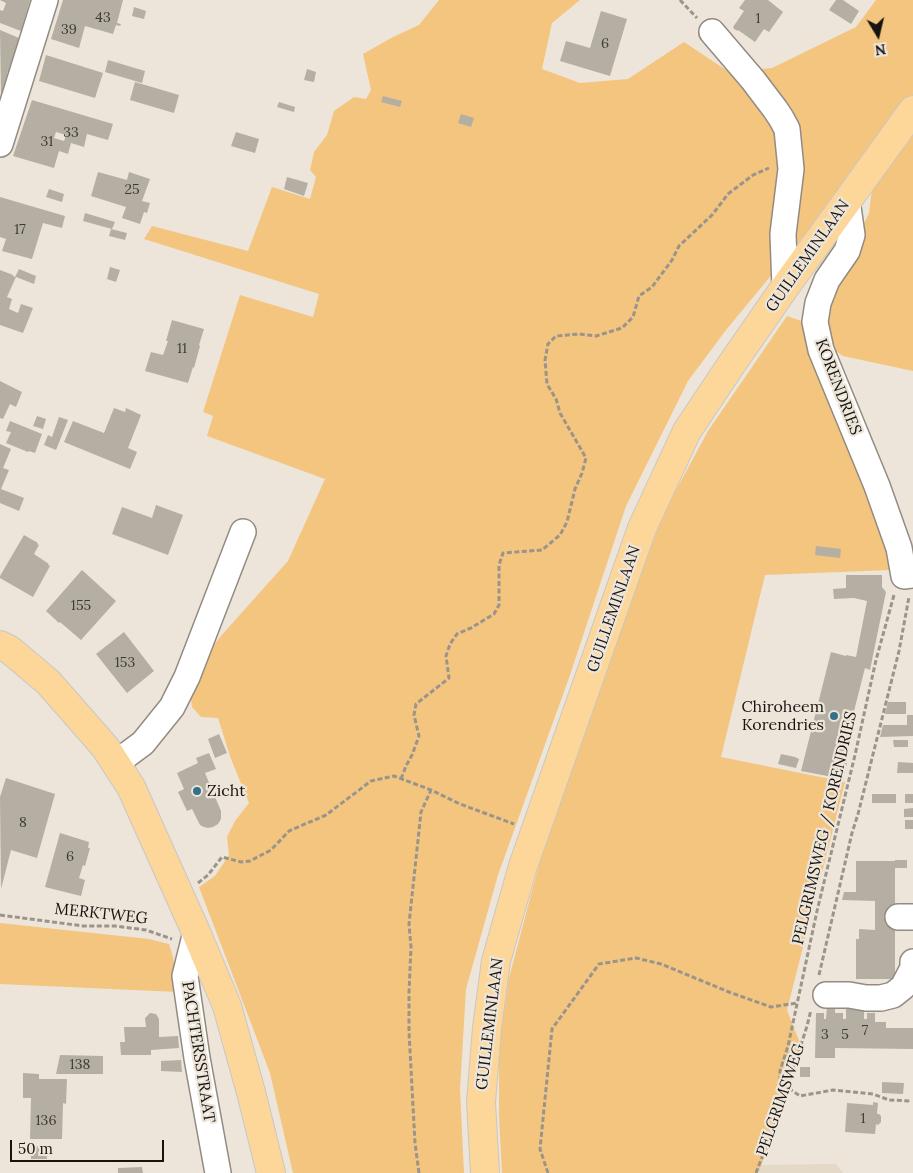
<!DOCTYPE html>
<style>
body{margin:0}
#map{position:relative;width:913px;height:1173px;overflow:hidden;background:#ede5da;font-family:Lora,serif}
canvas{display:block}
.north{position:absolute;left:853px;top:10px;width:50px;height:50px;-webkit-text-stroke:4px #ede5da;paint-order:stroke;rotate:171deg;font-size:14px;font-weight:700;line-height:20px;text-align:center;color:#171410}
.north::after{content:'';display:block;margin:auto;width:18px;height:22px;background:#171410;clip-path:polygon(50% 0,100% 100%,50% 72%,0 100%)}
.scale{position:absolute;left:10px;top:1140px;width:154px;height:22px;box-sizing:border-box;border:2px solid #171410;border-top:0;padding-left:6px;font-size:15px;line-height:18px;white-space:nowrap;color:#171410;-webkit-text-stroke:4px #ede5da;paint-order:stroke}
</style>
<div id="map">
<canvas width="913" height="1173"></canvas>
<div class="north">N</div>
<div class="scale">50 m</div>
</div>
<script>
const context = document.querySelector('canvas').getContext('2d');
context.lineJoin = 'round';
function fill(path, color) { context.fillStyle = color; context.fill(path, 'evenodd'); }
const toPath = rows => new Path2D(rows.map(r => 'M' + r).join(''));
function trace(path, color, width, dash) { context.strokeStyle = color; context.lineWidth = width; context.lineCap = dash ? 'butt' : 'round'; context.setLineDash(dash || []); context.stroke(path); }
function write(font, color, halo, rows, align = 'center') {
  context.font = font + ' Lora,serif'; context.lineWidth = 4.5; context.setLineDash([]); context.textBaseline = 'middle'; context.strokeStyle = halo; context.fillStyle = color; for (const [text, x, y, turn = 0] of rows) {
    context.save(); context.translate(x, y); context.rotate((+turn || 0) * Math.PI / 180); context.textAlign = isNaN(turn) ? turn : align; if (halo) context.strokeText(text, 0, 0); context.fillText(text, 0, 0); context.restore();
  }
}
fill(toPath([
 [836,1164,843,1173,758,1173,761,1165]
]), '#e4d8c6');
fill(toPath([
 [439,0,580,0,552,23,542,69,580,83,628,79,684,42,729,72,772,68,856,27,876,0,913,0,913,371,843,356,828,346,822,324,852,249,869,213,872,189,855,174,726,330,688,381,626,506,570,675,498,875,466,989,460,1089,464,1173,293,1173,270,1073,199,887,215,876,229,855,227,837,235,821,249,803,231,759,218,718,201,717,192,707,190,691,202,661,220,637,288,561,325,479,207,436,213,416,203,412,240,295,313,317,319,294,144,239,152,226,248,251,272,187,310,199,316,177,310,170,314,152,327,135,334,111,354,97,366,99,371,90,363,54,393,37,419,25],
 [787,316,807,323,892,551,892,564,890,570,765,575,721,757,845,782,787,1010,802,1048,779,1122,758,1173,502,1173,499,1117,499,1043,509,978,541,857,600,685,663,514,708,431],
 [0,923,149,939,169,944,173,957,178,992,0,984]
]), '#f3c57f');
fill(toPath([
 [0,0,30,0,21,31,0,23,0,10,3,11,6,3],
 [63,0,123,0,117,23,121,24,120,26,116,25,113,34,85,26,79,48,51,39],
 [745,0,768,0,783,12,769,32,764,29,755,42,738,30,738,31,734,29,733,27,744,11,739,8],
 [836,0,843,0,859,11,851,24,829,10],
 [134,7,146,11,144,19,132,16],
 [601,11,627,19,610,76,560,61,566,41,590,48],
 [0,30,19,38,9,69,12,71,12,72,8,71,1,98],
 [46,55,103,73,95,98,39,81],
 [108,60,145,71,142,83,105,72],
 [307,69,316,72,314,82,304,80],
 [135,82,179,95,174,113,130,100],
 [383,96,402,101,400,107,381,102],
 [32,100,113,124,108,140,87,134,84,147,71,143,68,154,59,151,54,168,13,156],
 [56,132,66,135,64,141,54,138],
 [279,102,295,107,294,112,277,107],
 [461,114,474,118,471,127,458,123],
 [236,132,259,139,255,153,231,146],
 [98,172,127,180,129,172,150,179,142,201,150,203,147,213,144,212,140,224,122,218,126,207,91,196],
 [287,177,308,183,304,196,284,189],
 [49,189,64,194,62,202,46,197],
 [0,197,65,216,62,228,43,223,32,259,2,251,6,239,0,237],
 [85,213,115,222,112,229,83,221],
 [111,229,127,233,125,240,109,236],
 [110,267,120,270,116,282,107,279],
 [19,269,36,276,34,284,16,277,7,297,12,299,9,309,18,313,21,304,33,308,23,333,0,325,0,270,13,275,13,276,15,277],
 [172,320,204,329,199,345,200,346,194,368,193,367,188,383,145,371,151,352,163,355,168,341,166,341],
 [0,381,22,392,16,407,10,404,3,419,0,418],
 [114,408,125,412,126,408,141,415,128,448,137,452,130,469,64,442,73,421,104,433],
 [37,416,46,419,43,429,33,426],
 [59,417,68,420,56,450,44,445,48,435,52,437],
 [10,421,42,434,35,453,29,451,28,452,6,443,11,432,6,431],
 [0,444,11,449,3,468,9,470,1,489,24,498,19,511,0,503],
 [156,505,183,515,168,555,112,534,122,507,152,518],
 [24,535,38,543,37,544,39,545,34,554,49,564,48,565,50,566,33,597,0,578,0,576],
 [816,546,841,549,840,558,815,555],
 [82,570,116,601,81,640,60,622,59,623,46,611],
 [846,575,882,575,882,587,886,592,870,670,865,668,841,762,847,763,843,779,801,771,831,652,846,656,846,655,856,657,867,601,854,598,834,599,833,589,846,588],
 [124,632,154,671,127,693,96,654],
 [888,702,906,702,906,714,885,714],
 [907,715,913,715,913,736,880,737,883,725,907,725],
 [219,734,227,753,215,758,208,739],
 [893,740,908,740,908,747,894,747],
 [209,753,216,769,205,773,221,811,221,819,218,824,213,827,208,828,204,827,200,825,192,809,187,811,178,792,184,789,177,773,198,763,196,758],
 [781,754,795,757,799,759,796,768,778,764],
 [898,762,913,763,913,773,897,773],
 [6,778,55,794,37,858,11,850,1,889,0,797],
 [872,794,896,794,896,803,872,803],
 [905,794,913,794,913,803,905,803],
 [913,808,913,817,904,817,904,809],
 [905,820,913,820,913,829,905,829],
 [60,833,89,842,88,848,90,848,85,866,83,865,79,878,85,880,81,896,45,887],
 [895,860,907,860,907,868,895,868,895,979,856,979,856,939,859,939,859,929,875,930,875,901,842,900,844,892,856,892,856,861,895,861],
 [827,1006,835,1006,835,1013,843,1013,843,1019,846,1019,846,1006,864,1006,864,1019,867,1019,867,1013,875,1013,875,1022,886,1022,886,1028,913,1028,913,1049,835,1048,835,1058,815,1058,816,1013,824,1013,824,1019,826,1019],
 [150,1013,156,1014,159,1019,159,1037,178,1036,179,1048,151,1050,151,1055,121,1055,120,1042,125,1042,124,1027,146,1027,145,1018],
 [60,1055,103,1056,103,1074,56,1074],
 [181,1060,182,1072,161,1071,161,1061],
 [800,1067,810,1067,810,1077,800,1077],
 [23,1073,39,1074,39,1079,67,1079,66,1104,63,1103,62,1139,30,1139,31,1098,23,1098],
 [882,1082,904,1083,903,1094,882,1093],
 [873,1102,878,1103,877,1114,879,1114,881,1116,881,1122,878,1125,876,1124,875,1134,845,1132,847,1103,873,1105],
 [46,1146,47,1159,31,1159,31,1147],
 [142,1167,143,1173,118,1173,118,1168]
]), '#b5aea3');
const minor = toPath([
 [712,32,753,80,775,109,781,118,787,129,791,169,783,234,785,287],
 [0,144,45,0],
 [847,200,852,235,847,251,827,280,818,303,815,322,821,350,877,486,899,548,904,576,913,575],
 [116,763,143,743,172,707,187,677,243,532],
 [898,917,913,917],
 [196,932,185,976,197,1058,218,1173],
 [826,995,849,995,866,998,881,998,893,995,903,987,913,968,913,962]
]);
const major = toPath([
 [0,645,10,650,48,682,105,747,131,787,196,932,227,1006,252,1096,271,1173],
 [485,1173,481,1102,487,1028,496,961,523,866,642,528,687,431,731,365,785,287,913,110]
]);
trace(minor, '#938b81', 28);
trace(major, '#c7c7c6', 30);
trace(toPath([
 [680,0,697,18],
 [894,595,876,660,855,755,817,911,788,1046,780,1071,780,1078,787,1087,800,1096,833,1090,873,1094,889,1100,911,1101],
 [401,779,406,766,412,755,419,736,414,715,416,704,449,678,446,656,450,644,457,634,471,628,494,614,499,605,499,565,503,553,542,550,560,535,567,522,575,489,582,473,586,458,560,413,556,399,547,384,545,360,548,344,556,336,579,334,596,336,622,328,633,317,639,296,652,287,672,260,679,246,712,215,728,194,753,175,769,168],
 [198,883,208,875,222,857,241,862,250,861,271,850,289,831,326,815,371,781,394,776,431,790,460,804,514,824],
 [0,915,83,926,115,926,146,930,172,939],
 [819,975,852,833,858,814,899,651,909,597],
 [419,1173,415,1143,409,1032,409,993,411,947,409,924,421,812,431,790],
 [548,1173,540,1149,552,1029,599,964,636,958,661,964,729,992,771,1007,797,1003],
 [756,1173,783,1102,807,1026,811,1010]
]), '#9a948b', 3, [5, 2.5]);
trace(minor, '#fff', 25);
trace(major, '#fdd79a', 28);
for (const [x, y, r, color] of [
 [834,716,5,"#347088"],
 [197,791,5,"#347088"]
]) { const dot = new Path2D(); dot.arc(x, y, r, 0, 2 * Math.PI); context.fillStyle = color; context.fill(dot); trace(dot, '#ede5da', 2); }
write('14px', '#3e3a35', null, [
 ["43",103,18],
 ["1",758,19],
 ["39",69,30],
 ["6",605,44],
 ["33",71,133],
 ["31",47,142],
 ["25",132,190],
 ["17",20,230],
 ["11",182,349],
 ["155",81,606],
 ["153",125,663],
 ["8",23,823],
 ["6",70,857],
 ["7",865,1031],
 ["3",825,1035],
 ["5",845,1035],
 ["138",80,1065],
 ["1",863,1119],
 ["136",46,1121]
]);
write('16px', '#171410', '#ede5da', [
 ["GUILLEMINLAAN",808,256,-55],
 ["KORENDRIES",838,387,69],
 ["GUILLEMINLAAN",614,609,-71],
 ["PELGRIMSWEG / KORENDRIES",825,828,-77],
 ["MERKTWEG",101,914,6],
 ["GUILLEMINLAAN",490,1024,-83],
 ["PACHTERSSTRAAT",198,1052,81],
 ["PELGRIMSWEG",781,1100,-71]
]);
write('16px', '#171410', '#ede5da', [
 ["Chiroheem",824,707],
 ["Korendries",824,725],
 ["Zicht",207,791,"left"]
], 'right');
</script>
